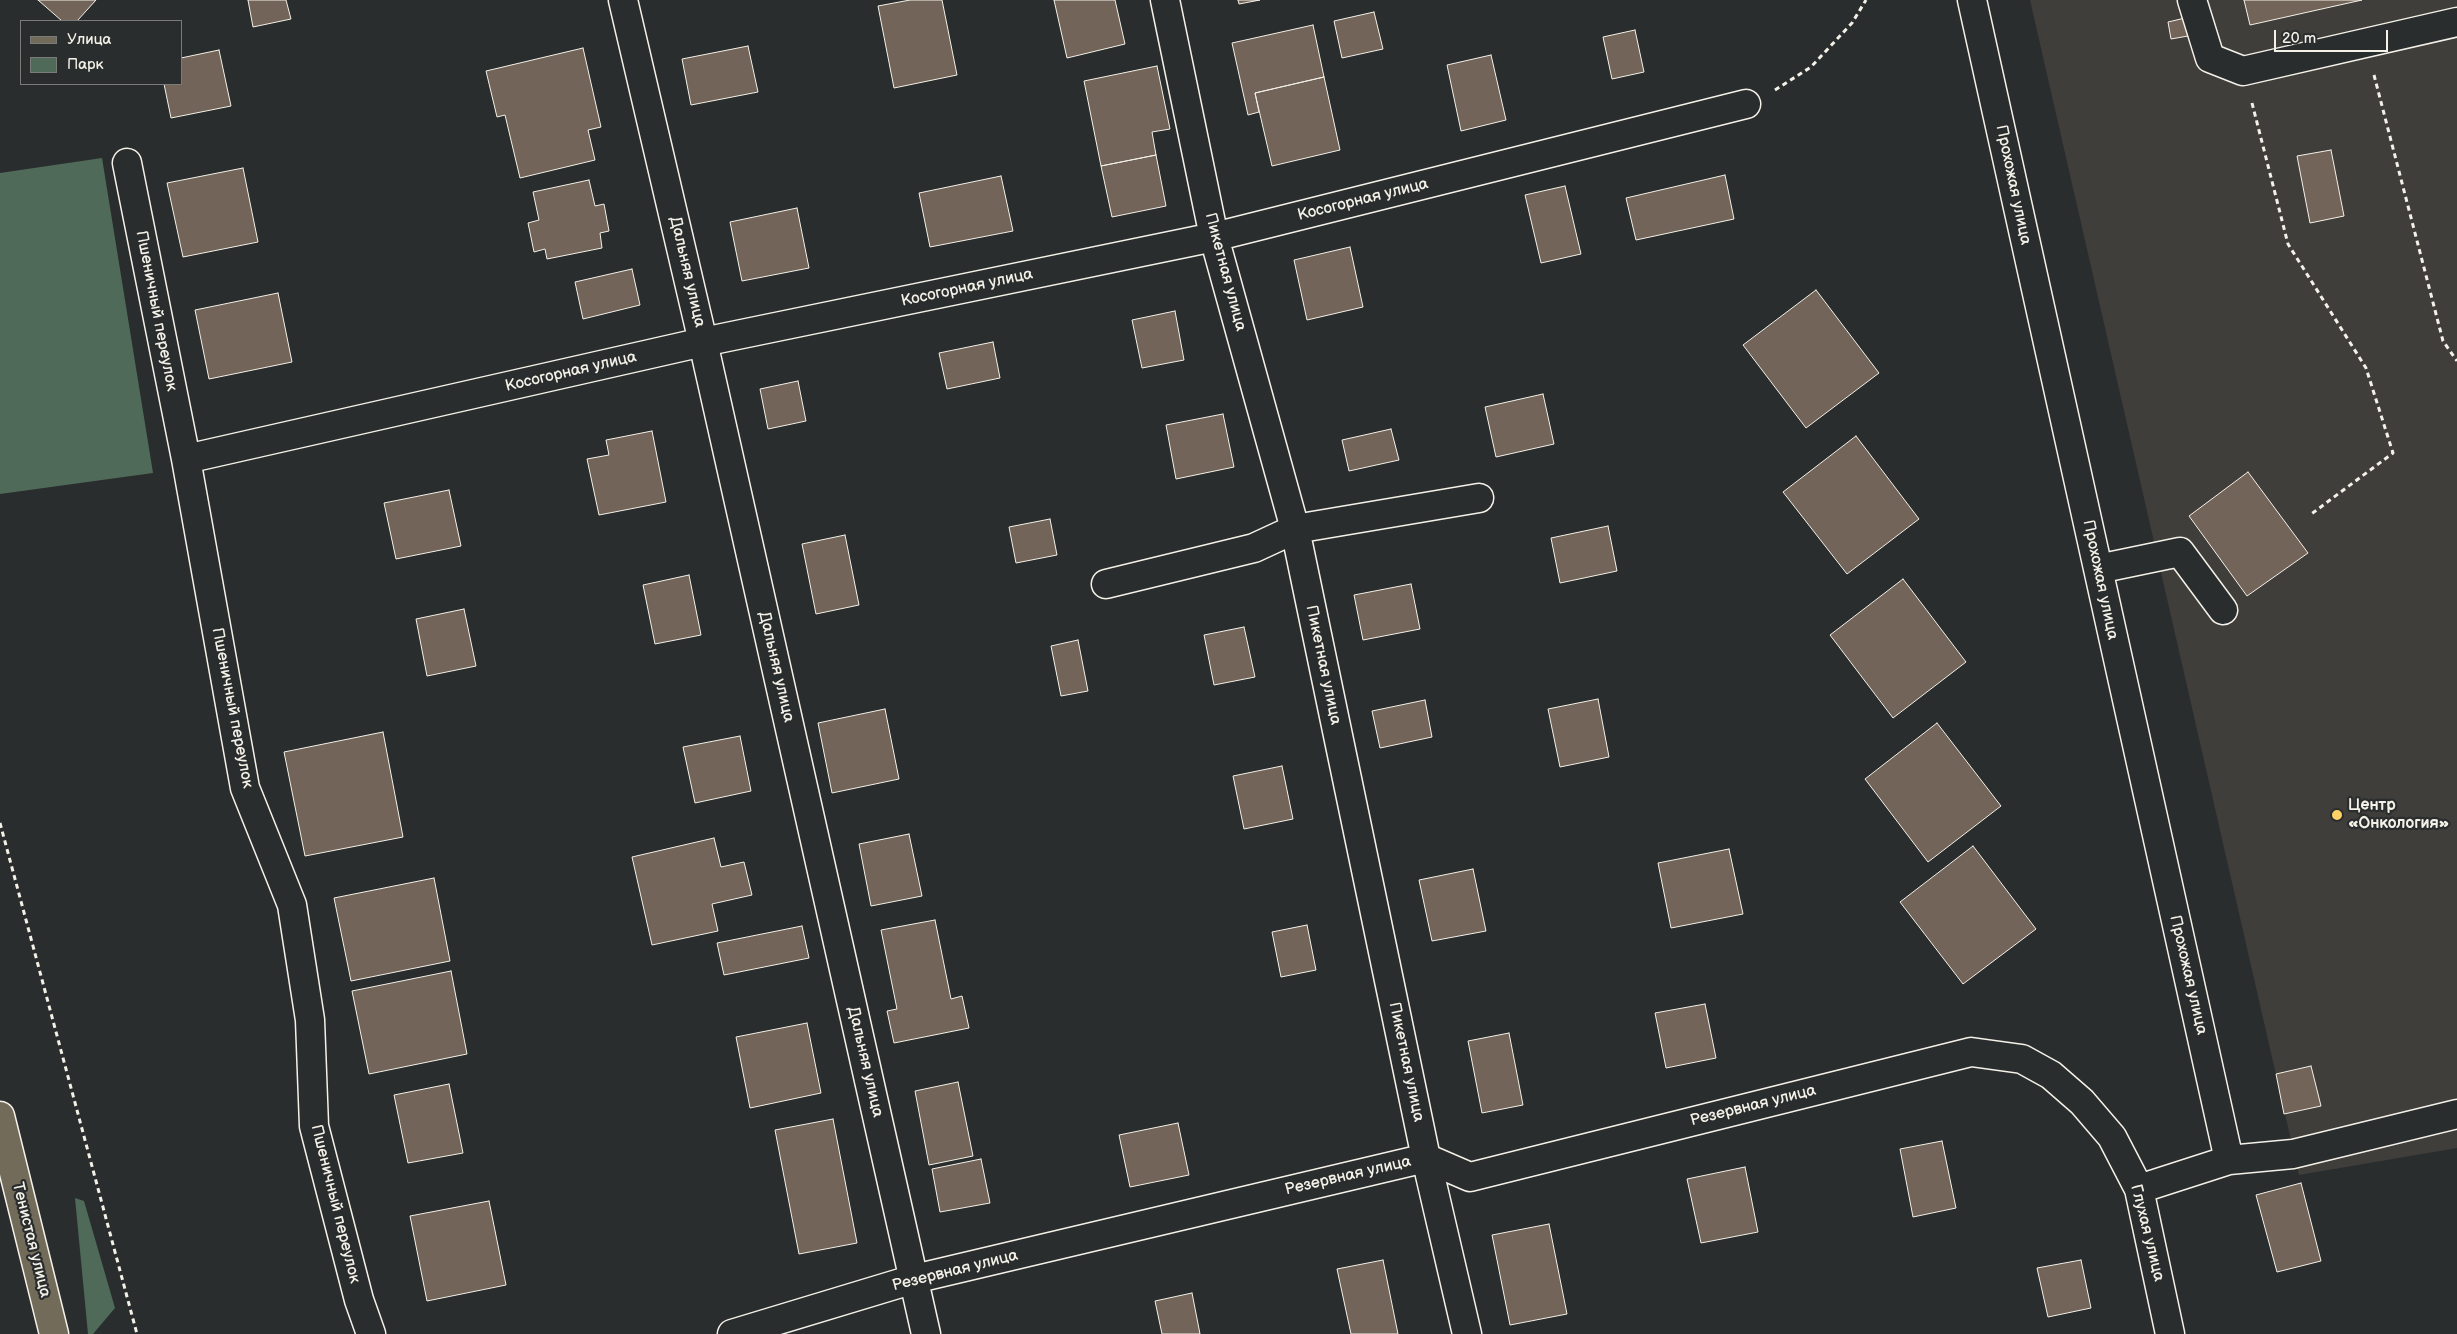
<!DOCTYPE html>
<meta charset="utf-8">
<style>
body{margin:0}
#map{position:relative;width:2457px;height:1334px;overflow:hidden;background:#2a2d2e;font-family:"Balsamiq Sans",sans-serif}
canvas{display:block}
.legend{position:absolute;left:20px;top:20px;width:162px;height:65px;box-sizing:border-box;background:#2a2d2e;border:1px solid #7b7b78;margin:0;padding:6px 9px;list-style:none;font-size:15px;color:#f4f1e8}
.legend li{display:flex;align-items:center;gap:10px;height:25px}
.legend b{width:25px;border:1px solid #7b7b78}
.scale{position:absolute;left:2274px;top:30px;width:114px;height:22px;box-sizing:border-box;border:2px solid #f4f1e8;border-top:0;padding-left:6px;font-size:15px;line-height:18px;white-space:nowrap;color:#f4f1e8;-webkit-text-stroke:4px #2a2d2e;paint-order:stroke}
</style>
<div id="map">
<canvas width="2457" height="1334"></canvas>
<ul class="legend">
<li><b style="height:6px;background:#736b5a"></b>Улица</li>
<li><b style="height:14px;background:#506a59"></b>Парк</li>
</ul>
<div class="scale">20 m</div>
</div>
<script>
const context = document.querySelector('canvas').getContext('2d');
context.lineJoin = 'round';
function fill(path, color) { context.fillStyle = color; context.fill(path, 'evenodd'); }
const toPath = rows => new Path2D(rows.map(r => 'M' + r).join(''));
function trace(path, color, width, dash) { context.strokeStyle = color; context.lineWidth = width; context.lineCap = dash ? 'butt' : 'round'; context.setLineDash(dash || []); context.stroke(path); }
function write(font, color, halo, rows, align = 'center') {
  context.font = font + ' "Balsamiq Sans",sans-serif'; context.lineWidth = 4.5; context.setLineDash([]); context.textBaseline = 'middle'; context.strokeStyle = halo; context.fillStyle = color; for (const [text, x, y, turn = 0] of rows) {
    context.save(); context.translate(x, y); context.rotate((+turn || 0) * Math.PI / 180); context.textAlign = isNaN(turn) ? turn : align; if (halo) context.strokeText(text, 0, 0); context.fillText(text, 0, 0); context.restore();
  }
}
fill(toPath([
 [2030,0,2457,0,2457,1148,2299,1175]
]), '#403e3b');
fill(toPath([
 [102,158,153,473,0,494,0,173],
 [75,1198,84,1201,115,1308,93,1334,88,1334]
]), '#506a59');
const building = toPath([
 [38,0,96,0,77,21,62,21,38,0],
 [248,0,286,0,291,19,253,27,248,0],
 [910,0,942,0,957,75,894,88,878,6,910,0],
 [1054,0,1115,0,1125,44,1067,58,1054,0],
 [1238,0,1260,0,1239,4,1238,0],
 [2244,0,2362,0,2250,25,2244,0],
 [1374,12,1383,49,1342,58,1334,21,1374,12],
 [2185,18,2188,36,2171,39,2168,22,2185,18],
 [1313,25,1324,77,1255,93,1259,112,1248,115,1232,43,1313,25],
 [1635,30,1644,72,1612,79,1603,37,1635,30],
 [748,46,758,92,691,105,682,59,748,46],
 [583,48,601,127,588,130,595,160,520,178,505,115,497,117,486,71,583,48],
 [219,50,231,106,171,118,164,84,181,84,181,58,219,50],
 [1491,55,1506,120,1461,131,1447,65,1491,55],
 [1157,66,1170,129,1152,132,1156,155,1101,166,1084,81,1157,66],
 [1324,77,1340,150,1272,166,1255,93,1324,77],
 [2331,150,2344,216,2310,223,2297,156,2331,150],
 [1156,155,1166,206,1112,217,1101,166,1156,155],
 [243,168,258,242,183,257,167,183,243,168],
 [1725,175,1734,219,1636,240,1626,198,1725,175],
 [1001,176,1013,231,930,247,919,193,1001,176],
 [589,180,595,206,604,204,609,231,600,233,602,248,547,259,545,249,534,252,528,223,539,220,533,192,589,180],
 [1565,186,1581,254,1541,263,1525,195,1565,186],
 [797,208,809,268,742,281,730,222,797,208],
 [1350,247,1363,307,1307,320,1294,260,1350,247],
 [632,269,640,305,583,319,575,282,632,269],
 [1816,290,1879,373,1806,428,1743,345,1816,290],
 [278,293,292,362,209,379,195,310,278,293],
 [1175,311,1184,360,1142,368,1132,320,1175,311],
 [993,342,1000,378,947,389,939,353,993,342],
 [798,381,806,421,768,429,760,389,798,381],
 [1543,394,1554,444,1496,457,1485,407,1543,394],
 [1223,414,1234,467,1176,479,1166,425,1223,414],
 [1391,429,1399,460,1349,471,1342,440,1391,429],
 [652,431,666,502,599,515,587,459,609,455,606,440,652,431],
 [1856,436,1919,519,1847,574,1783,492,1856,436],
 [2248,472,2308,553,2247,596,2189,516,2248,472],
 [449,490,461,546,396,559,384,503,449,490],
 [1050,519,1057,555,1016,563,1009,527,1050,519],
 [1608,526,1617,571,1560,583,1551,538,1608,526],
 [845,535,859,605,816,614,802,544,845,535],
 [689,575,701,635,655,644,643,585,689,575],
 [1903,579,1966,662,1893,718,1830,635,1903,579],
 [1411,584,1420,629,1363,640,1354,595,1411,584],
 [464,609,476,666,427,676,416,619,464,609],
 [1244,627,1255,677,1214,685,1204,635,1244,627],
 [1078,640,1088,691,1061,696,1051,646,1078,640],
 [1598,699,1609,757,1560,767,1548,709,1598,699],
 [1425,700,1432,737,1380,748,1372,711,1425,700],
 [885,709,899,779,832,793,818,723,885,709],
 [1937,723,2001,806,1928,862,1865,779,1937,723],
 [383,732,403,837,305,856,284,752,383,732],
 [740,736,751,791,695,803,683,747,740,736],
 [1282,766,1293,819,1244,829,1233,776,1282,766],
 [909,834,922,896,871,906,859,844,909,834],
 [714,838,721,867,744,862,752,895,712,904,718,931,652,945,632,857,714,838],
 [1973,846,2036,929,1963,984,1900,902,1973,846],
 [1729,849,1743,914,1671,928,1658,863,1729,849],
 [1473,869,1486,931,1432,941,1419,880,1473,869],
 [434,878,450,961,351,981,334,898,434,878],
 [935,920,951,999,962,996,969,1028,894,1043,887,1011,897,1009,881,930,935,920],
 [1307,925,1316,970,1281,977,1272,932,1307,925],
 [802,926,809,958,724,975,717,943,802,926],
 [451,971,467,1054,369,1074,352,991,451,971],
 [1705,1004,1716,1058,1666,1068,1655,1013,1705,1004],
 [807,1023,821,1093,750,1108,736,1037,807,1023],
 [1509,1033,1523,1105,1482,1113,1468,1041,1509,1033],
 [2311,1066,2321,1106,2284,1114,2276,1074,2311,1066],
 [958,1082,973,1156,929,1165,915,1091,958,1082],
 [449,1084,463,1153,408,1163,394,1095,449,1084],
 [833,1119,857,1243,799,1254,775,1130,833,1119],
 [1178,1123,1189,1175,1130,1187,1119,1135,1178,1123],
 [1942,1141,1956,1208,1913,1217,1900,1149,1942,1141],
 [981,1159,990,1203,940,1212,932,1169,981,1159],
 [1745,1167,1758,1232,1701,1243,1687,1179,1745,1167],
 [2301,1183,2321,1261,2277,1272,2256,1195,2301,1183],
 [489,1201,506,1285,427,1301,410,1216,489,1201],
 [1549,1224,1567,1314,1510,1325,1492,1235,1549,1224],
 [1383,1260,1398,1334,1351,1334,1337,1269,1383,1260],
 [2081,1260,2091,1308,2048,1317,2037,1268,2081,1260],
 [1192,1293,1200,1334,1162,1334,1155,1301,1192,1293]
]);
fill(building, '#726458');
trace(building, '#f4f1e8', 1);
const minor = toPath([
 [623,0,703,342,926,1334],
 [1165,0,1214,237,1295,529,1426,1158,1467,1334],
 [1972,0,2229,1160],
 [2192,0,2210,58,2243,71,2457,22],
 [127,163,186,459,245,788,292,905,310,1020,314,1126,359,1300,371,1334],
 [186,459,703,342,1214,237,1746,104],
 [2098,569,2180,552,2223,610],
 [1106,584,1254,548,1295,529,1479,498],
 [2139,1189,2229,1160,2293,1154,2457,1114],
 [732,1334,914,1279,1426,1158,1470,1177,1971,1052,2022,1059,2051,1075,2082,1102,2112,1137,2139,1189,2170,1334]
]);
const major = toPath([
 [0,1116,54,1334]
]);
trace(minor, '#f4f1e8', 31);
trace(major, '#f4f1e8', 31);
trace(toPath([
 [2374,75,2443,341,2457,361],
 [1775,90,1811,67,1852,23,1866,0],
 [2252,103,2288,244,2366,368,2393,453,2310,515],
 [0,823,137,1334]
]), '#f4f1e8', 3, [5, 4]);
trace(minor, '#2a2d2e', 28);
trace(major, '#736b5a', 28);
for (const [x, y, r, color] of [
 [2337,815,6,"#ffd166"]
]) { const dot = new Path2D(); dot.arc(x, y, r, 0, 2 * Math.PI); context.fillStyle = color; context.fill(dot); trace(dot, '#2a2d2e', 2); }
write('16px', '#f4f1e8', '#2a2d2e', [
 ["Прохожая улица",2013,185,78],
 ["Косогорная улица",1363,200,-14],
 ["Дальняя улица",687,272,77],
 ["Пикетная улица",1225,272,75],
 ["Косогорная улица",967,288,-12],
 ["Пшеничный переулок",156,311,79],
 ["Косогорная улица",571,372,-13],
 ["Прохожая улица",2100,580,78],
 ["Пикетная улица",1323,665,78],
 ["Дальняя улица",776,667,77],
 ["Пшеничный переулок",232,708,79],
 ["Прохожая улица",2188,975,77],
 ["Дальняя улица",865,1062,77],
 ["Пикетная улица",1406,1062,78],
 ["Резервная улица",1753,1106,-14],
 ["Резервная улица",1348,1176,-13],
 ["Пшеничный переулок",335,1204,76],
 ["Глухая улица",2147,1233,76],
 ["Тенистая улица",31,1240,76],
 ["Резервная улица",955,1271,-14]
]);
write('bold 16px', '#f4f1e8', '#2a2d2e', [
 ["Центр",2348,806],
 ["«Онкология»",2348,824]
], 'left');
</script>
